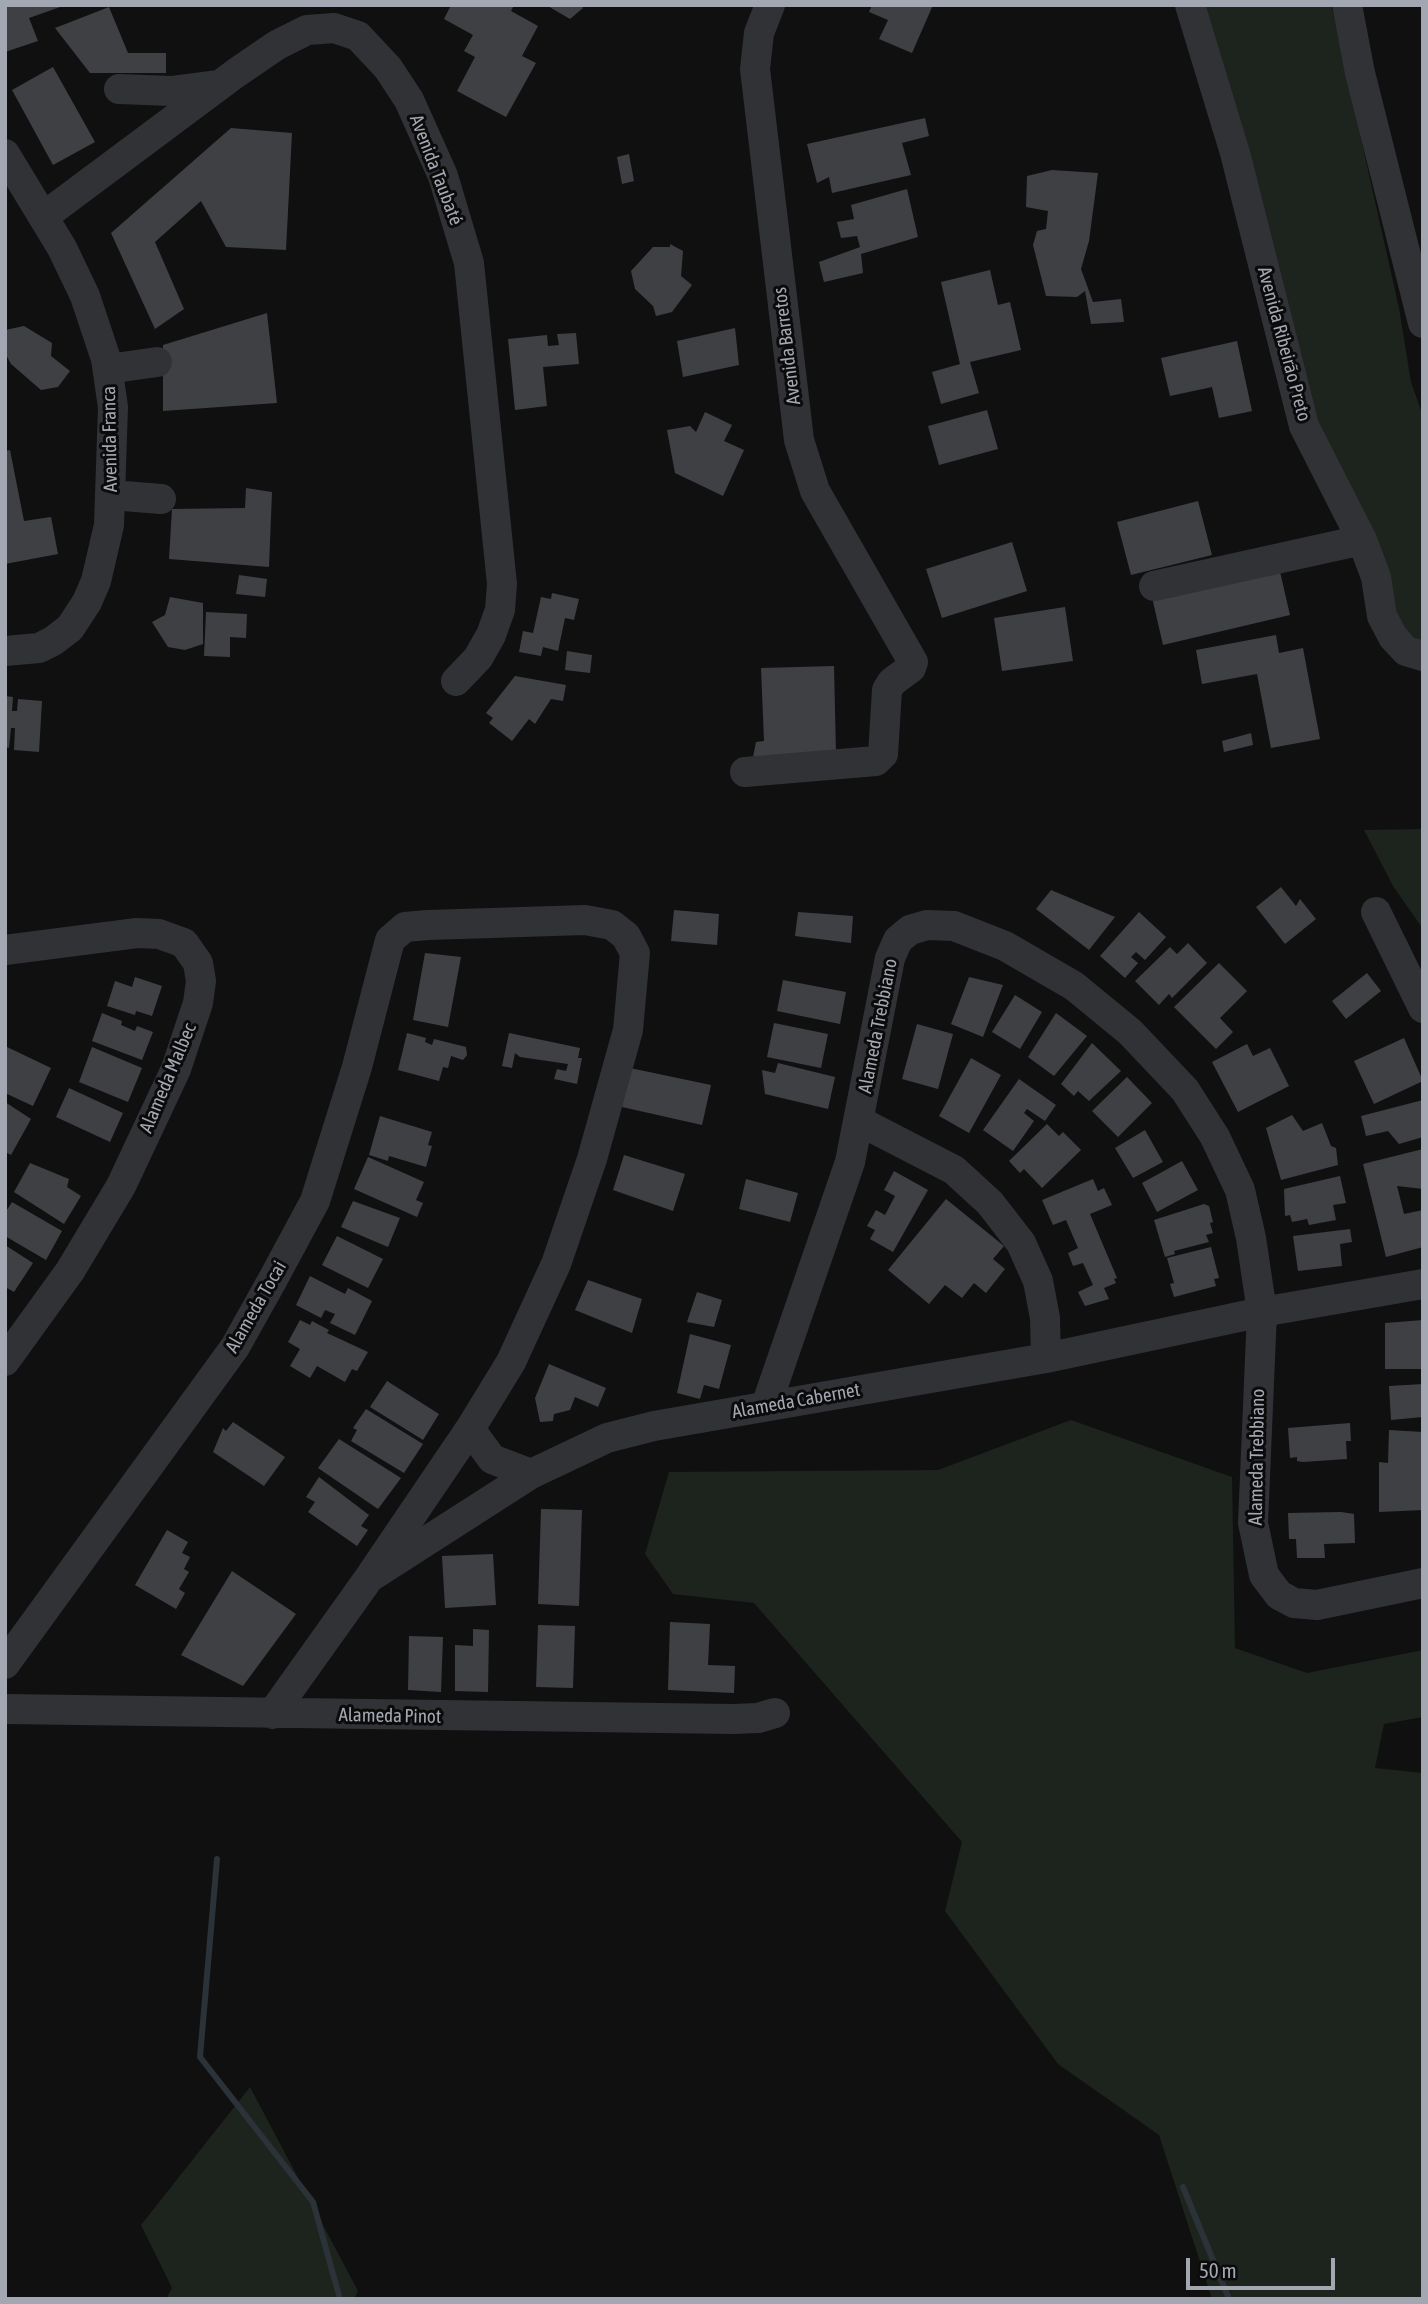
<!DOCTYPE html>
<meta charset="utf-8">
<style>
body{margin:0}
#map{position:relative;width:1428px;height:2304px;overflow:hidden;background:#101011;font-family:"Asap Condensed",sans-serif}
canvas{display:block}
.frame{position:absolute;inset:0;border:7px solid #a3a7b1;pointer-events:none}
.scale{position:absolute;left:1186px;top:2258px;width:149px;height:32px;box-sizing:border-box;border:4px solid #a3a7b1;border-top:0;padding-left:9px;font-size:21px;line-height:24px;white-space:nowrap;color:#a3a7b1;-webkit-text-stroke:5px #0b0b0c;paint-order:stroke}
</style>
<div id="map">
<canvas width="1428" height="2304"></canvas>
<div class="frame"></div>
<div class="scale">50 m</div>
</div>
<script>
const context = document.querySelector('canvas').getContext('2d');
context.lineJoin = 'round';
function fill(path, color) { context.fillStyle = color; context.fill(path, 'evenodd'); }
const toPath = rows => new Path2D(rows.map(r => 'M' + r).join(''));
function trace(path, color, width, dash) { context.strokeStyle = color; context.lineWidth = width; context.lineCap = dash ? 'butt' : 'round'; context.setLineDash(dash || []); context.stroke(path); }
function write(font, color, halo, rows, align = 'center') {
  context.font = font + ' "Asap Condensed",sans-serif'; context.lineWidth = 6; context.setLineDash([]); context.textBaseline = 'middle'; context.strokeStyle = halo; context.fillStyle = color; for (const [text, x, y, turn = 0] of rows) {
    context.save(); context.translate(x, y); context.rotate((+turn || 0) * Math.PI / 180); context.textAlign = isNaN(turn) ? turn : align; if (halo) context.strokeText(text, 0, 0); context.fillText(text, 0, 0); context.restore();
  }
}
fill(toPath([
 [1201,5,1331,5,1399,308,1411,382,1423,416,1423,644,1400,626,1392,593,1314,425],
 [1423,829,1423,929,1393,886,1364,830],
 [1071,1420,1232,1477,1235,1648,1307,1673,1423,1650,1423,1717,1384,1724,1375,1768,1423,1773,1423,2299,1212,2299,1159,2135,1058,2064,945,1911,962,1842,754,1603,673,1594,645,1554,669,1472,938,1470],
 [250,2087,358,2291,354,2299,166,2299,172,2288,141,2225]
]), '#1d231d');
trace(toPath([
 [217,1859,200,2057,313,2202,340,2299],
 [1183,2187,1229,2299]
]), '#2b3238', 6);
fill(toPath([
 [5,5,62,5,63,6,29,18,38,41,5,52],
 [451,5,514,5,511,11,538,26,522,56,536,63,506,117,457,91,475,57,464,51,473,35,444,19],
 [546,5,582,5,583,8,570,19],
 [872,5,933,5,912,53,879,39,888,20,869,12],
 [109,7,128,53,166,53,166,73,90,73,55,28],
 [53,67,95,142,53,165,12,90],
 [925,118,929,136,902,143,911,175,832,193,829,177,817,183,807,144],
 [231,128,292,133,286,250,226,247,201,201,155,242,184,309,155,329,111,233],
 [629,154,634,181,622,184,617,157],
 [1052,170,1098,173,1089,241,1081,269,1093,302,1121,299,1124,322,1091,324,1085,291,1077,297,1046,296,1033,245,1037,231,1046,229,1048,211,1026,207,1027,176],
 [907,189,918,237,861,254,863,273,824,282,819,262,860,247,857,236,841,238,837,222,854,219,851,205],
 [670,244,683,251,681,276,692,285,672,312,656,316,653,306,635,289,631,271,653,247,670,247],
 [990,270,998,305,1010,302,1021,350,970,362,979,393,941,404,932,372,960,364,941,282],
 [267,313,277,403,163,411,163,345],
 [24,326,52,343,51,356,70,371,58,387,41,390,11,364,5,353,5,330],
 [735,328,739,365,683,377,677,341],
 [576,333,579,364,543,367,547,406,515,410,508,339,547,335,548,346,559,345,557,334],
 [1237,341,1252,411,1219,418,1212,387,1170,396,1161,358],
 [987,410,998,449,939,465,928,426],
 [705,412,732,425,724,441,744,450,723,496,675,473,667,430,690,426,696,432],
 [10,450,24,521,51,517,58,554,5,564,5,451],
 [246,488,272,492,269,567,169,559,172,509,245,508],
 [1198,501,1212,555,1131,575,1117,522],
 [1012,542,1027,591,942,618,926,569],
 [1278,563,1290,615,1163,645,1151,593],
 [239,575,267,579,265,597,236,594],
 [552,593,579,599,574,620,565,618,558,651,543,647,541,656,519,652,523,631,533,633,541,597,551,599],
 [170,597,203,603,203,644,185,650,168,647,152,622,165,615],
 [1065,607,1073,661,1002,671,994,618],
 [206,612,247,614,246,638,230,637,230,657,204,656],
 [1276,635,1279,653,1303,648,1320,739,1271,748,1257,674,1202,684,1196,650],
 [567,651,592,655,590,673,565,670],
 [834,666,836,754,753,757,756,742,764,741,761,668],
 [515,676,566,685,563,701,551,699,535,724,529,719,512,741,489,723,493,718,486,713],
 [5,696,13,697,12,711,17,711,18,699,42,701,39,752,14,750,15,728,11,728,9,748,5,747],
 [1251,733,1253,745,1224,752,1222,741],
 [1281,887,1296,906,1300,899,1316,919,1285,944,1256,907],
 [1051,890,1115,917,1089,950,1036,909],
 [674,910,719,914,717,945,671,941],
 [798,912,853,916,851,943,795,936],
 [1139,912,1166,937,1145,960,1136,952,1131,957,1138,963,1125,978,1100,956],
 [1188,943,1207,963,1172,998,1169,994,1159,1005,1135,981,1170,947,1177,954],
 [425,953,461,957,448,1027,413,1020],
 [1219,963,1247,991,1220,1018,1233,1032,1216,1049,1174,1007],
 [1367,973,1381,991,1346,1019,1332,1001],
 [135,977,162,986,152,1016,136,1011,135,1015,107,1006,115,981,132,987],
 [969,977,1003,985,983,1037,951,1024],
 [783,980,846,992,840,1024,777,1011],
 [1015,995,1042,1012,1020,1049,992,1032],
 [102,1013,122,1021,121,1025,135,1031,137,1026,153,1032,142,1060,92,1041],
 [1056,1013,1087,1036,1054,1076,1028,1057],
 [774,1023,828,1034,821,1068,767,1057],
 [917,1024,953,1034,938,1089,902,1079],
 [407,1033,426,1038,425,1042,432,1045,434,1039,466,1047,467,1055,463,1060,451,1056,448,1068,443,1067,439,1081,398,1070],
 [509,1033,580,1048,578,1058,582,1058,577,1084,554,1079,557,1069,566,1071,568,1064,520,1057,515,1053,512,1068,502,1066],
 [1404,1038,1423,1081,1374,1104,1354,1061],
 [1092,1043,1121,1071,1089,1101,1078,1091,1074,1096,1061,1084],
 [1247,1044,1253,1056,1270,1048,1289,1086,1238,1112,1212,1062],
 [5,1046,51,1068,33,1106,5,1093],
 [92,1047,142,1068,128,1102,79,1082],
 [971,1058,1001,1075,969,1133,939,1116],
 [778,1063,835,1077,828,1109,765,1094,762,1070,775,1073],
 [630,1068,711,1085,702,1125,622,1107],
 [1127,1077,1152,1103,1118,1137,1092,1111],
 [1019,1079,1056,1105,1045,1121,1027,1109,1024,1113,1034,1121,1013,1151,983,1130],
 [69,1088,123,1113,110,1142,56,1117],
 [1423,1100,1423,1137,1399,1144,1388,1131,1366,1136,1361,1116],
 [5,1102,31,1119,11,1155,5,1152],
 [1292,1115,1303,1131,1322,1123,1331,1146,1336,1148,1338,1165,1281,1180,1266,1128],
 [380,1116,432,1132,428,1145,432,1146,426,1167,389,1156,388,1161,369,1155],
 [1047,1124,1059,1136,1063,1132,1081,1150,1042,1188,1024,1169,1020,1173,1009,1161],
 [1145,1130,1163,1162,1133,1178,1115,1148],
 [1423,1149,1423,1189,1397,1186,1404,1214,1423,1210,1423,1247,1386,1257,1363,1164],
 [624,1155,685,1174,673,1211,613,1190],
 [368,1157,424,1182,416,1200,423,1203,417,1217,354,1189],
 [1182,1161,1198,1190,1157,1212,1142,1183],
 [30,1163,69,1179,67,1187,81,1196,64,1224,14,1192],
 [894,1171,928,1190,893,1252,870,1239,875,1230,867,1226,876,1210,885,1215,895,1196,884,1190],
 [1340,1176,1346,1203,1333,1205,1336,1220,1309,1225,1307,1219,1292,1222,1290,1215,1285,1216,1284,1189],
 [746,1179,798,1193,790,1222,739,1209],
 [1093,1179,1098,1191,1104,1188,1112,1205,1090,1214,1117,1278,1114,1279,1116,1283,1104,1288,1109,1299,1085,1306,1078,1292,1093,1285,1083,1263,1073,1266,1068,1253,1078,1248,1066,1220,1053,1225,1042,1200],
 [946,1199,1004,1246,993,1259,1005,1269,986,1293,974,1283,962,1298,945,1285,929,1304,888,1270],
 [353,1201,400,1218,388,1247,341,1227],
 [12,1202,62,1231,46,1260,5,1236,5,1213],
 [1204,1204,1209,1206,1213,1222,1210,1223,1213,1233,1206,1235,1209,1242,1174,1251,1175,1254,1165,1257,1154,1220],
 [1350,1229,1352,1242,1340,1244,1342,1266,1298,1271,1293,1236],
 [337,1236,383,1259,368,1288,322,1265],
 [5,1245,33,1263,14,1292,5,1287],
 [1211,1247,1219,1278,1214,1279,1216,1286,1174,1297,1170,1284,1174,1283,1167,1258],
 [310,1276,345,1294,348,1288,372,1301,355,1335,330,1323,335,1314,325,1310,321,1318,296,1305],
 [588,1280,642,1299,632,1333,575,1310],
 [697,1292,722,1300,714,1327,687,1322],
 [300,1320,310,1325,312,1321,329,1330,327,1333,368,1352,357,1371,352,1369,345,1382,317,1366,310,1378,290,1366,300,1349,288,1342],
 [1423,1320,1423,1369,1385,1369,1385,1323],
 [690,1334,731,1345,719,1389,704,1385,700,1399,677,1393],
 [549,1364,606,1388,598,1407,575,1397,570,1410,554,1414,553,1421,540,1422,535,1398],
 [387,1381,439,1414,423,1440,370,1407],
 [1423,1384,1423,1417,1391,1420,1389,1386],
 [366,1409,423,1444,404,1473,351,1441,357,1430,353,1428],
 [233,1422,285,1457,264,1486,213,1452,223,1428,226,1431],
 [1350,1423,1351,1441,1346,1441,1347,1459,1303,1462,1297,1461,1297,1457,1290,1458,1288,1428],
 [1389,1430,1423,1432,1423,1510,1379,1512,1379,1462,1388,1463],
 [339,1439,401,1478,378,1509,318,1468],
 [319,1477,369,1515,361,1526,368,1530,357,1546,308,1512,315,1502,306,1497],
 [541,1509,582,1510,579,1606,538,1604],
 [1341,1512,1354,1514,1355,1543,1324,1544,1325,1558,1297,1558,1296,1539,1289,1539,1288,1513],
 [167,1530,188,1542,182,1553,190,1557,184,1569,189,1572,179,1589,185,1593,176,1609,135,1585],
 [493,1554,496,1605,445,1608,442,1556],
 [232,1571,296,1614,243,1686,181,1655],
 [670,1622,710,1624,708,1665,735,1666,734,1693,668,1690],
 [538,1625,575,1626,573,1688,536,1687],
 [473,1629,489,1630,488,1692,455,1691,455,1645,473,1646],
 [409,1636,443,1637,441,1692,408,1690]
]), '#3f4044');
trace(toPath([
 [1190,5,1235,153,1304,426,1362,540,1376,577,1382,616,1393,637,1406,651,1423,656],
 [1347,5,1360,73,1423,323],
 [119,89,171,91,217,85],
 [5,154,62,248,85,296,106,359,113,407,109,525,96,581,87,602,70,628,53,641,39,648,5,651],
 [43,217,236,73,277,45,307,30,334,28,358,36,388,68,409,100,443,176,469,263,502,584,500,610,491,635,478,658,456,681],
 [108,369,157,362],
 [111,495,161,499],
 [1154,586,1362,540],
 [745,772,876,761,883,754,887,690,892,682,911,668,913,662,815,491,799,440,755,69,759,33,770,5],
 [1376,912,1423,1008],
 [5,950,137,933,159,934,184,943,198,963,201,981,198,1003,176,1069,121,1186,70,1271,5,1361],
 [859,1121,954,1170,990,1203,1021,1243,1038,1281,1045,1318,1046,1358],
 [766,1406,850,1162,890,958,898,940,910,930,927,925,954,926,1005,946,1074,986,1130,1032,1185,1090,1215,1137,1240,1190,1251,1238,1262,1312,1253,1523,1264,1575,1279,1595,1294,1603,1317,1605,1423,1583],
 [470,1429,492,1459,531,1474],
 [5,1664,235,1347,273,1279,315,1201,357,1067,390,940,405,927,428,925,585,920,612,925,626,936,635,953,628,1030,592,1159,556,1264,511,1362,470,1429,369,1578],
 [5,1709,733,1719,758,1718,775,1713],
 [272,1714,369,1578,531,1474,607,1438,654,1426,1046,1358,1262,1312,1423,1284]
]), '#313236', 30);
write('19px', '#a3a7b1', '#0b0b0c', [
 ["Avenida Taubaté",436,170,69],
 ["Avenida Ribeirão Preto",1284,344,75],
 ["Avenida Barretos",787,346,-97],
 ["Avenida Franca",110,439,-91],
 ["Alameda Trebbiano",878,1026,-79],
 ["Alameda Malbec",168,1078,-67],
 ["Alameda Tocai",256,1307,-60],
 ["Alameda Cabernet",796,1401,-10],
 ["Alameda Trebbiano",1257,1457,-89],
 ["Alameda Pinot",390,1716,1]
]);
</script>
